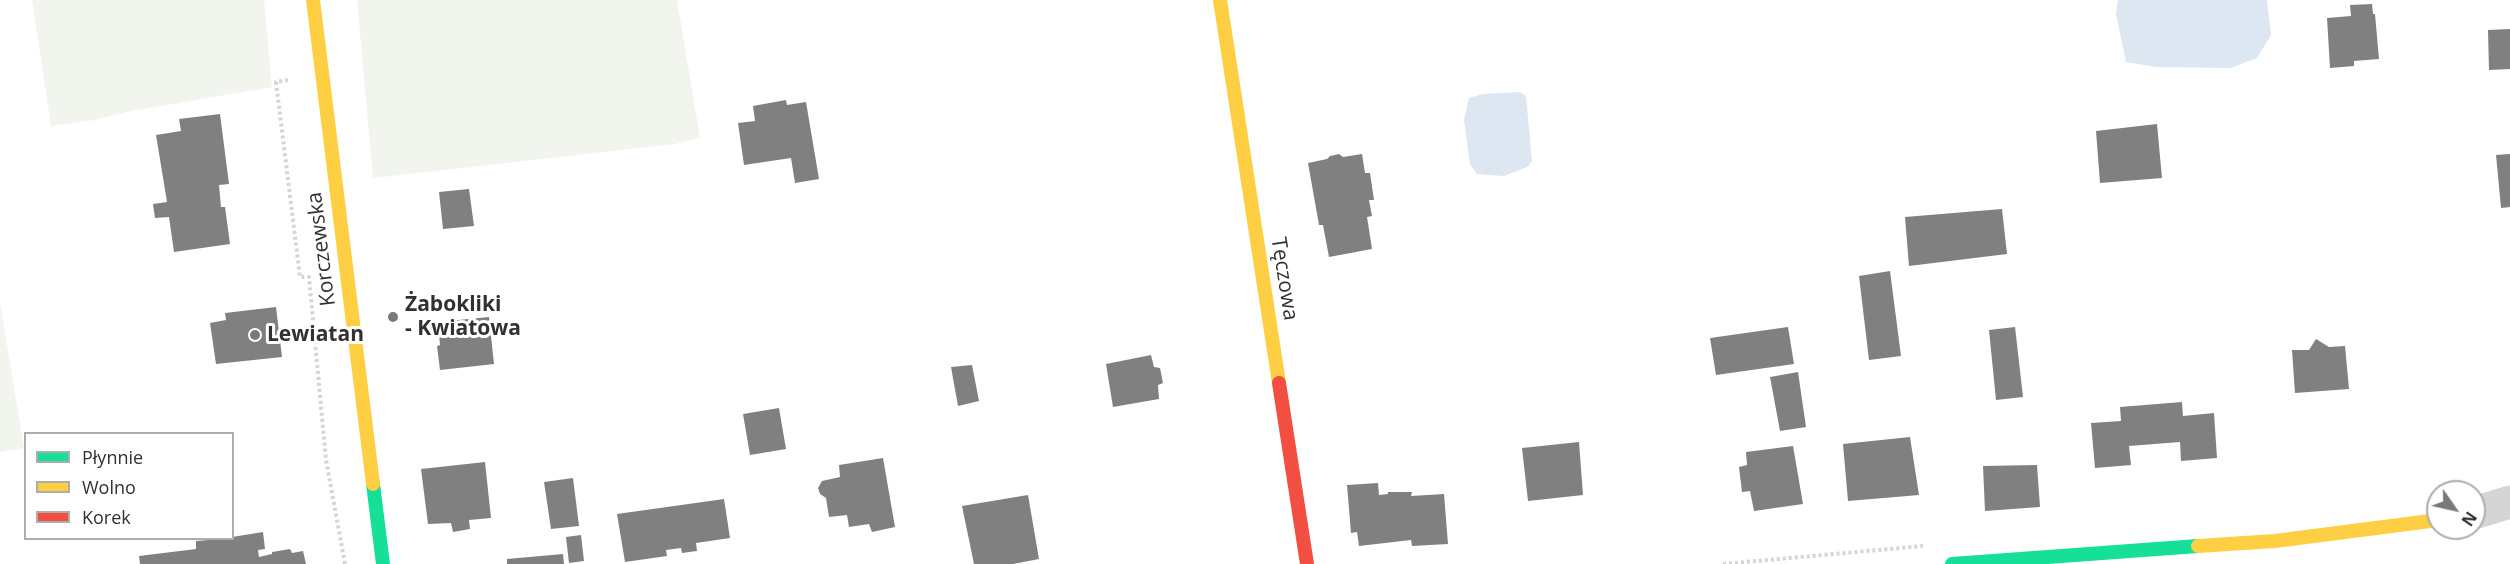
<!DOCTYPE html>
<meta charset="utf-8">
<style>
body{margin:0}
#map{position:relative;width:2510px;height:564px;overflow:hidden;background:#fff;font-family:"Open Sans",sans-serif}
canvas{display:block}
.legend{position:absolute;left:24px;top:432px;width:210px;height:108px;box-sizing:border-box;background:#fff;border:2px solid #adadad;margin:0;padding:8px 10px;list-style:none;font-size:18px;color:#313131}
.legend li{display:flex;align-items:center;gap:12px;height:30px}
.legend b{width:30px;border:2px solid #adadad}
.north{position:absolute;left:2426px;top:480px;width:60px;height:60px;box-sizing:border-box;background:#fff;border:2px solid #adadad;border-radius:50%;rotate:124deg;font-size:16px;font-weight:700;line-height:24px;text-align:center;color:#313131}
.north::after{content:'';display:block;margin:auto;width:21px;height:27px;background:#797979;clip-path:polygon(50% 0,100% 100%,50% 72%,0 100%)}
</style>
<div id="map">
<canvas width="2510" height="564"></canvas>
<ul class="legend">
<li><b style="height:8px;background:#16e098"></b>Płynnie</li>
<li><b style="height:8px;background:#ffcf43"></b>Wolno</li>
<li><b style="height:8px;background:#f24e42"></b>Korek</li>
</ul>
<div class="north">N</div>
</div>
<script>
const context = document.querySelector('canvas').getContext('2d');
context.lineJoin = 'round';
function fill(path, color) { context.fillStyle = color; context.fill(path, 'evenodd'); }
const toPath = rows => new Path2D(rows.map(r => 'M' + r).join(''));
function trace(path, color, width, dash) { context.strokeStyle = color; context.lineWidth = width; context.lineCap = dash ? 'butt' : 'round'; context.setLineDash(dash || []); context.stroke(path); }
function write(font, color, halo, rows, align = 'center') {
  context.font = font + ' "Open Sans",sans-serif'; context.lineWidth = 6; context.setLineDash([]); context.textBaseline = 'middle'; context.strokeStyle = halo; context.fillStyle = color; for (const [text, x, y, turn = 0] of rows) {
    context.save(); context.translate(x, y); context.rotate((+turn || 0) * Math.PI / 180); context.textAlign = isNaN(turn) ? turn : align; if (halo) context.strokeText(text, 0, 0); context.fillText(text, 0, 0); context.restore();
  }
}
fill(toPath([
 [32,0,264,0,272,87,126,112,94,120,51,126],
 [357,0,677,0,700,138,675,144,373,178],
 [0,302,24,448,0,452]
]), '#f1f5ee');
fill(toPath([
 [2118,0,2267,0,2271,35,2257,58,2230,68,2156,67,2126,62,2116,14],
 [1520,92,1526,96,1532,161,1527,167,1504,176,1477,174,1470,164,1464,120,1469,98,1483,94]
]), '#dce7f1');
fill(toPath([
 [2372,4,2373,14,2375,14,2379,59,2354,61,2354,66,2330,68,2327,18,2351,16,2350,5],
 [2510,29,2510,69,2489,70,2488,30],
 [786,100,787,105,806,102,819,179,795,183,791,158,744,165,738,123,755,121,753,106],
 [220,114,229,184,219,185,221,207,225,207,230,244,174,252,169,217,155,218,153,204,167,202,156,135,181,131,179,119],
 [2157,124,2162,178,2100,183,2096,131],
 [1339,154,1343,157,1362,154,1365,173,1370,173,1374,200,1369,200,1372,216,1367,217,1372,249,1329,257,1323,225,1319,225,1308,163,1327,159,1330,156],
 [2510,154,2510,207,2501,208,2496,155],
 [469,189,474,226,443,229,439,192],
 [2002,209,2007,254,1909,266,1905,217],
 [1890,271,1901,356,1869,360,1859,276],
 [276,307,282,357,216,364,210,323,226,320,225,313],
 [489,317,494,364,440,370,437,346,440,345,438,322],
 [1788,327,1794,364,1716,375,1710,338],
 [2015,327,2023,397,1996,400,1989,330],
 [2316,339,2329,347,2345,346,2349,389,2295,393,2292,350,2309,350],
 [1151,355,1154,367,1160,368,1163,383,1158,385,1159,399,1113,407,1106,364],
 [972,365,979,401,958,406,951,367],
 [1798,372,1806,427,1780,431,1770,377],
 [2182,402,2183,416,2214,413,2217,458,2181,461,2180,442,2129,446,2131,465,2095,468,2091,423,2121,421,2120,407],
 [779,408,786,449,750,455,743,414],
 [1910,437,1919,495,1848,501,1843,444],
 [1579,442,1583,495,1528,501,1522,448],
 [1793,446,1803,504,1754,511,1750,491,1742,492,1739,467,1747,465,1746,452],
 [883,458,895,527,872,532,869,524,849,527,847,515,829,517,826,498,820,494,818,488,822,481,840,477,839,465],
 [485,462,491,518,469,520,470,529,453,532,451,523,428,524,421,469],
 [2037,465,2040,507,1985,511,1983,466],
 [573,478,579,526,551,529,544,482],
 [1378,483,1379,495,1388,494,1388,492,1412,492,1411,496,1444,494,1448,544,1412,546,1411,540,1359,546,1357,532,1351,533,1347,485],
 [1028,495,1039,559,1013,564,974,564,962,506],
 [724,499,730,538,696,543,697,551,682,553,681,548,666,550,667,556,625,562,617,514],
 [263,532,265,549,258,550,259,557,272,554,272,552,290,549,292,553,303,551,306,564,140,564,139,556,196,549,196,541,232,538,232,537],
 [581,535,584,561,569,563,566,537],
 [563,554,564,564,507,564,507,559]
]), '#808080');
trace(toPath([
 [288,80,276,82,300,277,309,277,326,460,345,564],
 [1723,564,1923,546]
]), '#d5d5d5', 4, [3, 3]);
trace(toPath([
 [2474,513,2510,502]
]), '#d5d5d5', 33);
trace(toPath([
 [373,484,383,564],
 [1952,564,2198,546]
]), '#16e098', 14);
trace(toPath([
 [313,0,373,484],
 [1220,0,1279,383],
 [2198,546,2275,541,2438,520]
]), '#ffcf43', 14);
trace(toPath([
 [1279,383,1307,564]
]), '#f24e42', 14);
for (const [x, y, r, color] of [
 [393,317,6,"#797979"],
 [255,335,6,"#797979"]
]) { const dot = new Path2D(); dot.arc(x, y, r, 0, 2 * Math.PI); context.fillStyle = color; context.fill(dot); trace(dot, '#fff', 2); }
write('21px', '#313131', '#fff', [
 ["Korczewska",322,249,-97],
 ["Tęczowa",1284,279,81]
]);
write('bold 21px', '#313131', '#fff', [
 ["Żabokliki",405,305],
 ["- Kwiatowa",405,329],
 ["Lewiatan",267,335]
], 'left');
</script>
